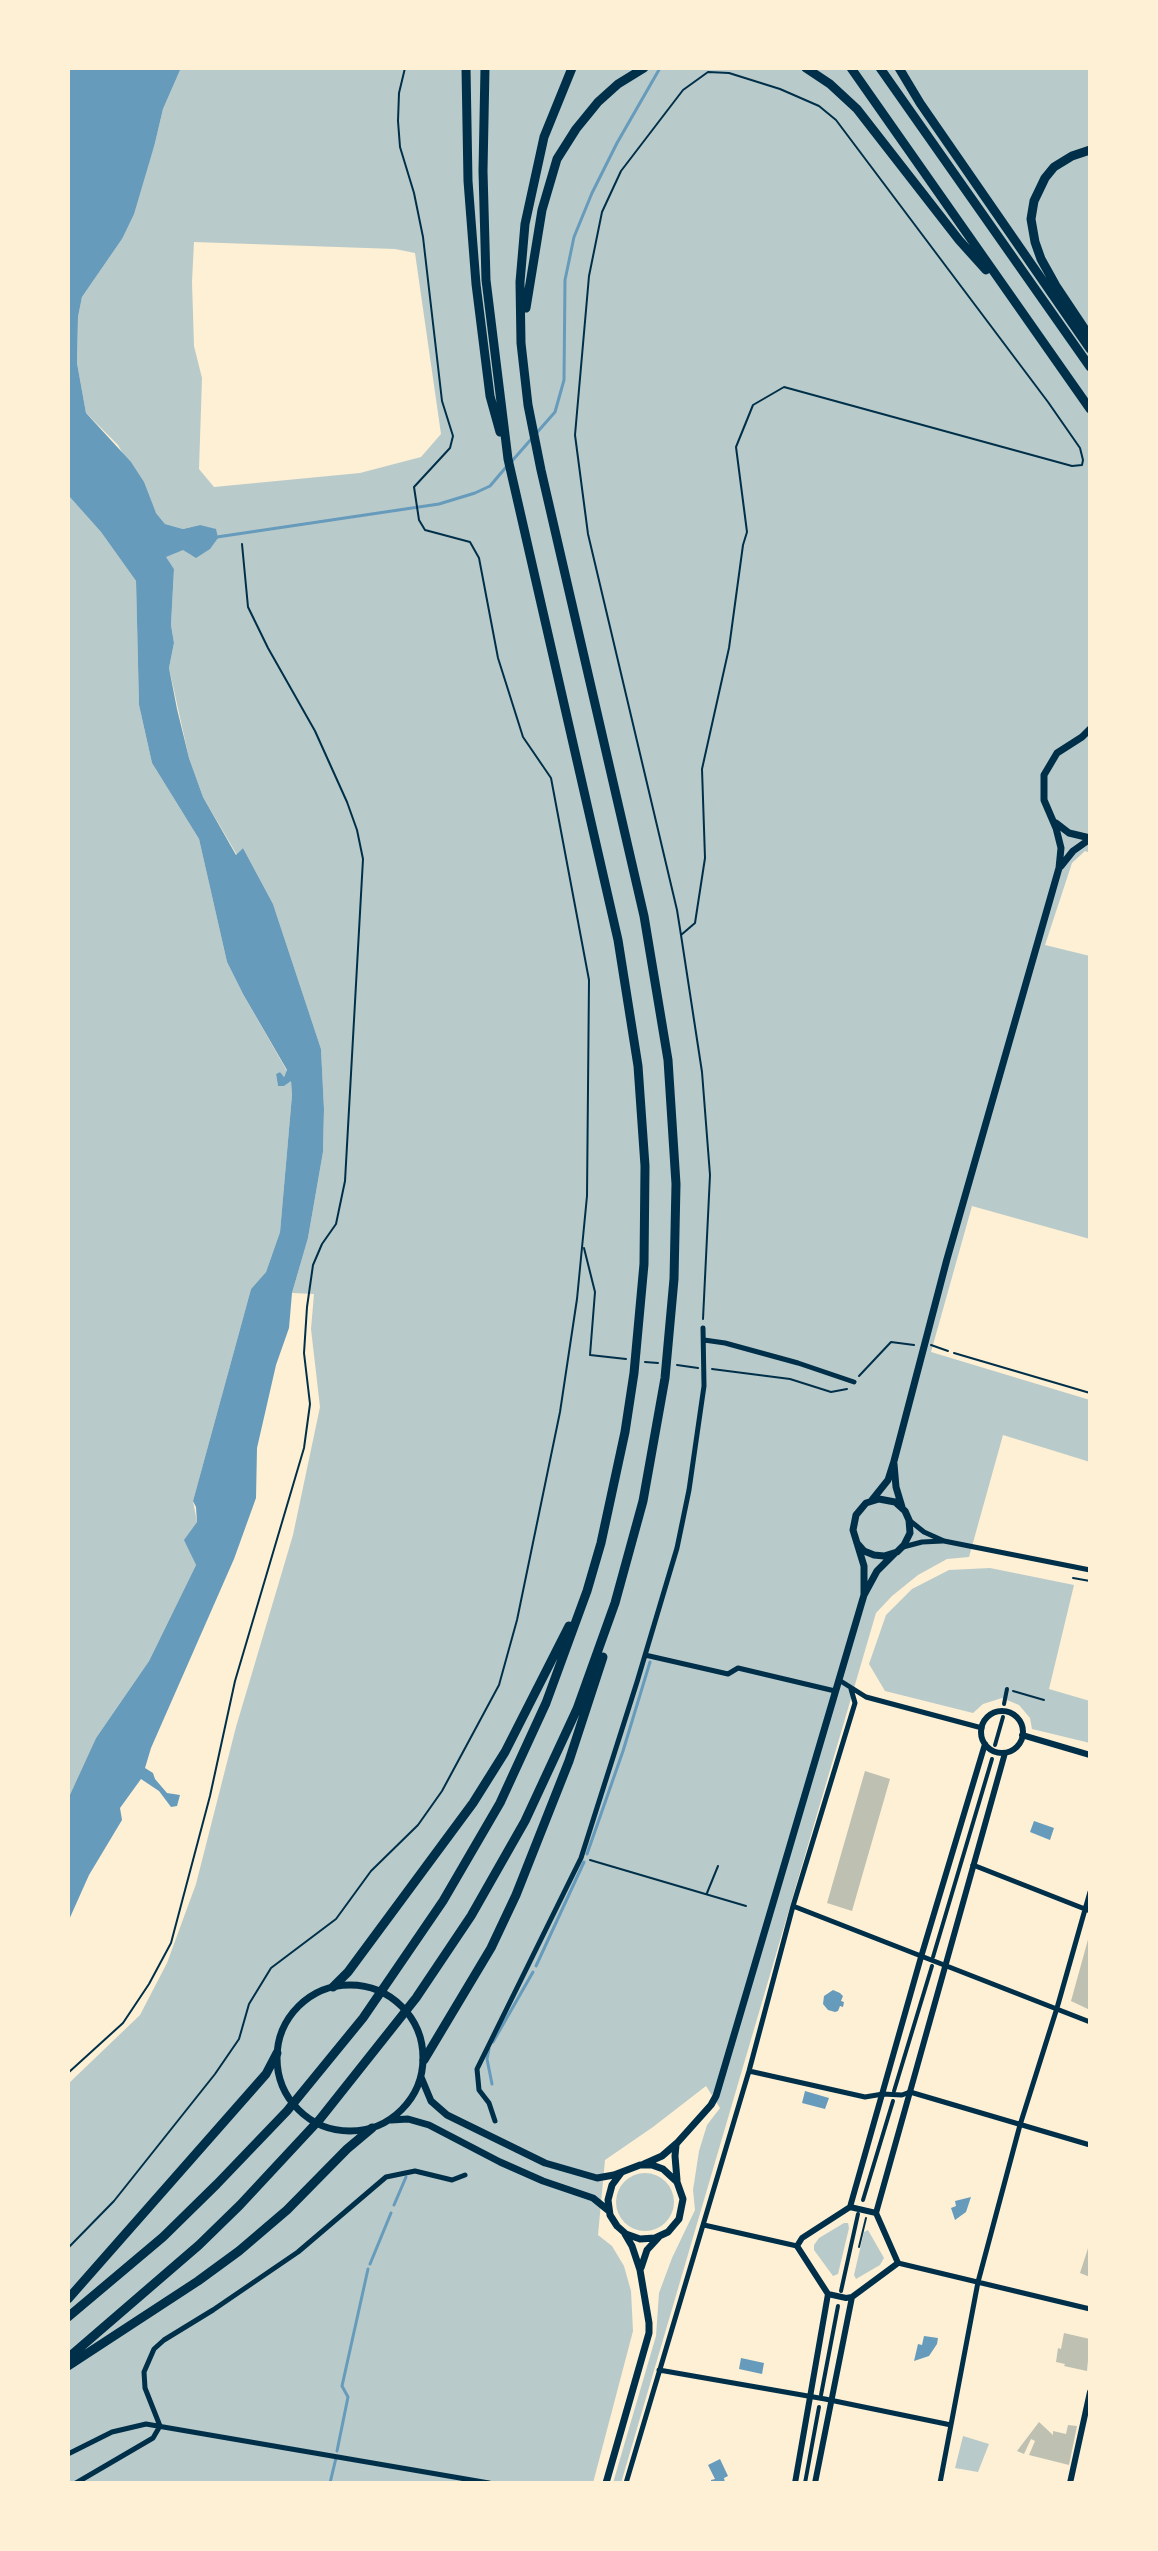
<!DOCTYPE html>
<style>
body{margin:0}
#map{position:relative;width:1158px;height:2551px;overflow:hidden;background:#fdf0d5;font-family:Figtree,sans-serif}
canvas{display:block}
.frame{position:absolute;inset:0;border:70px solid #fdf0d5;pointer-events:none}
</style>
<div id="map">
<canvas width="1158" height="2551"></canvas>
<div class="frame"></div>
</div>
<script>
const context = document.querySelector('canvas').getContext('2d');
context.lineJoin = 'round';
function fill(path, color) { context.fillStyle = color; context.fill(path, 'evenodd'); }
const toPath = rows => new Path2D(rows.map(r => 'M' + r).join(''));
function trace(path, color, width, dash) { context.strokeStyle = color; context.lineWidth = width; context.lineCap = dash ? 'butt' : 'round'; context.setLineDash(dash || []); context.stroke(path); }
fill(toPath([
 [181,68,1090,68,1090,853,1085,851,1072,863,1045,945,1090,956,1090,1239,972,1206,931,1352,1090,1400,1090,1462,1003,1435,969,1557,947,1559,918,1575,892,1596,876,1613,621,2483,613,2483,656,2336,659,2293,672,2258,695,2210,693,2190,699,2151,707,2125,720,2108,706,2086,653,2127,605,2160,598,2235,612,2246,624,2266,631,2291,633,2331,593,2483,68,2483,68,2084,140,2015,167,1963,196,1884,236,1727,293,1535,320,1407,311,1329,314,1294,292,1293,308,1238,323,1152,324,1109,321,1049,273,904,243,848,237,855,203,797,189,758,169,668,174,643,171,625,174,569,165,557,183,549,191,555,200,525,183,529,165,524,156,513,118,445,86,413,77,363,78,317,82,297,122,239,155,143,163,109],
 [194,242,395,249,415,253,441,434,421,457,360,473,214,487,199,469,202,378,194,346,192,282],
 [68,495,101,532,136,581,139,705,152,763,199,839,227,962,243,994,287,1071,283,1078,280,1072,276,1074,278,1086,284,1086,291,1080,292,1095,280,1232,266,1272,251,1289,193,1501,197,1522,185,1540,196,1565,149,1661,96,1738,68,1799],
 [990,1568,1074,1585,1049,1689,1090,1701,1090,1743,1032,1729,1030,1718,1019,1705,1002,1698,983,1704,973,1713,885,1691,869,1664,886,1615,912,1589,949,1570],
 '616 2202a29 29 0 1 1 58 0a29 29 0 1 1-58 0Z',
 [844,2223,848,2223,849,2228,838,2274,833,2276,814,2250,814,2245,819,2238],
 [868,2230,884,2258,880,2265,856,2279,854,2275,864,2232],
 [963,2436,989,2444,978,2472,955,2468]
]), '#b9caca');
fill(toPath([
 [68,68,181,68,163,109,155,143,134,214,122,239,82,297,78,317,77,363,86,413,131,462,144,482,156,513,165,524,183,529,200,525,216,529,218,538,210,549,196,558,183,550,166,557,174,569,171,625,174,643,169,668,177,709,189,758,203,797,236,855,243,848,273,904,321,1049,324,1109,323,1152,308,1238,292,1293,289,1328,276,1365,257,1448,256,1498,234,1559,151,1748,145,1768,153,1773,155,1779,167,1793,180,1795,177,1806,171,1807,159,1791,141,1779,120,1808,122,1820,89,1875,68,1922,68,1799,96,1738,149,1661,196,1565,184,1540,197,1522,196,1507,193,1501,251,1289,266,1272,280,1232,292,1095,291,1081,284,1086,278,1086,276,1074,280,1072,284,1077,287,1070,243,994,227,962,199,839,152,763,139,705,136,581,101,532,68,495],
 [1034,1821,1054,1828,1050,1840,1030,1832],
 [833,1990,840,1993,843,1996,841,2001,844,2002,843,2007,840,2006,838,2011,835,2012,828,2010,823,2004,824,1996],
 [805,2091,829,2098,825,2109,802,2103],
 [971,2197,966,2212,955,2220,951,2208,956,2206,955,2201],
 [924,2336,938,2338,937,2344,929,2356,914,2361,918,2344,922,2345],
 [741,2358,764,2363,762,2374,739,2369],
 [720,2459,728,2476,724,2478,725,2483,711,2483,711,2480,715,2479,708,2465]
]), '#669bbc');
trace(toPath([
 [512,461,555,412,564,380,565,280,574,237,592,193,617,143,660,68],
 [217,537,439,504,475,493,490,486,507,466],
 [587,1854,623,1751,650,1662],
 [536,1966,584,1862],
 [493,2042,533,1972],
 [489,2049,487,2059,492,2084],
 [394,2205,406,2177],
 [370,2264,391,2213],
 [337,2451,348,2397,342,2386,368,2269],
 [330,2483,336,2458]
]), '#669bbc', 3);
fill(toPath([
 [865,1771,890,1779,852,1911,827,1903],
 [1089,1936,1090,1936,1090,2010,1071,2001],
 [1089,2245,1090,2245,1090,2277,1080,2273],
 [1064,2333,1090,2339,1087,2371,1064,2366,1065,2364,1056,2362,1058,2348,1061,2349],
 [1039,2422,1053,2435,1053,2431,1066,2434,1068,2425,1077,2426,1069,2465,1029,2455,1035,2441,1031,2439,1024,2454,1017,2451]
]), '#bec0b2');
trace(toPath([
 [681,935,695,923,705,858,702,769,729,648,743,545,747,532,736,447,753,405,784,387,1072,466,1082,465,1083,460,1080,448,1048,402,836,120,819,106,780,89,729,73,708,72,683,90,621,171,602,212,589,276,575,435,588,534,677,910,681,935,702,1072,710,1175,703,1319],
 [584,1248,595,1292,590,1355,626,1359],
 [931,1345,948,1351],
 [645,1362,658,1363],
 [677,1365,698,1368],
 [712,1369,790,1379,831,1392,847,1389],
 [859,1376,891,1342,914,1345],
 [1073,1578,1090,1581],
 [1013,1691,1044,1700],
 [590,1860,746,1906],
 [707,1893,718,1866],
 [68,2073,123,2023,149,1984,171,1943,210,1796,235,1681,304,1448,310,1404,304,1353,307,1307,313,1265,322,1244,336,1224,345,1181,363,859,357,830,347,802,315,731,268,648,248,607,242,544],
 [859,2247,866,2218],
 [68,2248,114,2201,215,2074,239,2039,249,2004,271,1968,336,1919,371,1871,418,1825,442,1791,499,1685,517,1620,560,1412,577,1299,587,1196,589,980,551,778,523,737,498,658,479,558,470,542,425,530,419,520,414,487,450,448,453,436,442,401,423,237,414,193,400,147,398,121,399,93,405,68]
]), '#003049', 2);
trace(toPath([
 [954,1353,1090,1393]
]), '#003049', 2);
trace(toPath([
 [1004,1704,1007,1689],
 [995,1745,1003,1717],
 [933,1957,992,1759],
 [894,2091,932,1966],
 [863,2200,893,2101],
 [841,2291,858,2214],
 [821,2395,838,2306],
 [805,2483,819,2407]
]), '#003049', 4);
trace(toPath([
 [704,1340,725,1343,798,1363,854,1382],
 [909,1520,924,1532,944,1541,1090,1570],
 [903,1547,922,1542,943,1541],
 [645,1655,728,1674,738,1668,835,1691],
 [839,1680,866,1697,982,1728],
 [973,1865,1090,1911],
 [793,1906,1090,2022],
 [749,2071,865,2097,883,2094,902,2095,910,2092,1090,2145],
 [495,2121,489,2103,479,2090,477,2069,581,1858,637,1682,677,1548,689,1490,704,1386,703,1328],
 [704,2225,797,2246],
 [898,2263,1090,2309],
 [659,2370,825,2399,951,2425],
 [68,2454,112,2432,146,2424,489,2483],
 [76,2483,153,2438,160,2426,145,2388,144,2372,154,2349,164,2340,213,2310,298,2252,386,2177,415,2171,452,2180,465,2175],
 [626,2483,749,2071,793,1906,855,1703,851,1689],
 [940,2483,978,2282,1020,2125,1057,2008,1090,1892]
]), '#003049', 5);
trace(toPath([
 '981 1732a21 21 0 1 1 42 0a21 21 0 1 1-42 0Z',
 [1022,1735,1090,1755],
 [850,2207,876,2213,898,2263,852,2297,846,2298,828,2294,797,2246,802,2238,850,2207,921,1957,985,1744],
 [876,2213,1005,1753],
 [795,2483,828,2294],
 [815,2483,852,2297],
 [1070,2483,1090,2392]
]), '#003049', 6);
trace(toPath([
 [1056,823,1069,833,1090,838],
 [1061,866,1073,851,1090,839],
 [894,1464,896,1487,902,1507],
 [872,1500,888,1480,894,1461,947,1259,1059,868,1061,848,1056,828,1044,800,1044,775,1057,753,1082,737,1090,729],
 [857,1543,864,1551,874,1555,884,1556,897,1552,904,1545,910,1533,909,1520,905,1511,895,1502,879,1499,866,1503,856,1515,853,1530,864,1566,864,1595],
 '277 2058a73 73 0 1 1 146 0a73 73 0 1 1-146 0Z',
 [421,2077,431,2101,447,2115,545,2163,597,2178,614,2175,640,2165,652,2165,663,2169,677,2182,683,2199,679,2219,668,2232,655,2238,640,2239,626,2234,617,2226,610,2215,608,2200,612,2185,621,2173],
 [391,2120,408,2119,429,2125,500,2162,543,2181,593,2198,609,2211],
 [676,2145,675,2156,677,2180],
 [644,2164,662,2156,677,2143,711,2105,716,2096,864,1595,877,1571,895,1553],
 [641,2268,647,2250,658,2238],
 [606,2483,649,2333,649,2323,640,2270,632,2246,625,2234]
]), '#003049', 7);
trace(toPath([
 [466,68,468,181,476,284,490,396,500,432],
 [806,68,830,84,857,109,959,240,986,270],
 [851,68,1090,409],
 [880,68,1090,367],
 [899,68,920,103,1090,349],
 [1090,150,1072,156,1054,167,1045,178,1034,201,1031,219,1035,242,1041,259,1056,286,1090,337],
 [526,308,542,210,557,159,576,129,598,102,618,84,644,68],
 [333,1987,348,1972,473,1803,505,1752,569,1626],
 [424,2060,491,1948,516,1895,569,1761,603,1657],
 [68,2299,266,2074,277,2053],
 [68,2317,163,2237,217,2184,287,2111,363,2018,443,1901,500,1803,546,1703,587,1591,601,1543,625,1432,634,1373,644,1264,645,1166,638,1066,618,940,508,459,486,280,483,171,485,68],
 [68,2358,199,2245,240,2205,320,2119,416,1998,471,1916,525,1821,577,1709,615,1603,643,1501,665,1378,674,1279,676,1184,668,1060,644,916,541,470,528,405,521,343,520,282,525,224,544,137,572,68],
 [68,2366,198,2281,239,2251,287,2210,347,2149,372,2128]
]), '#003049', 9);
</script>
